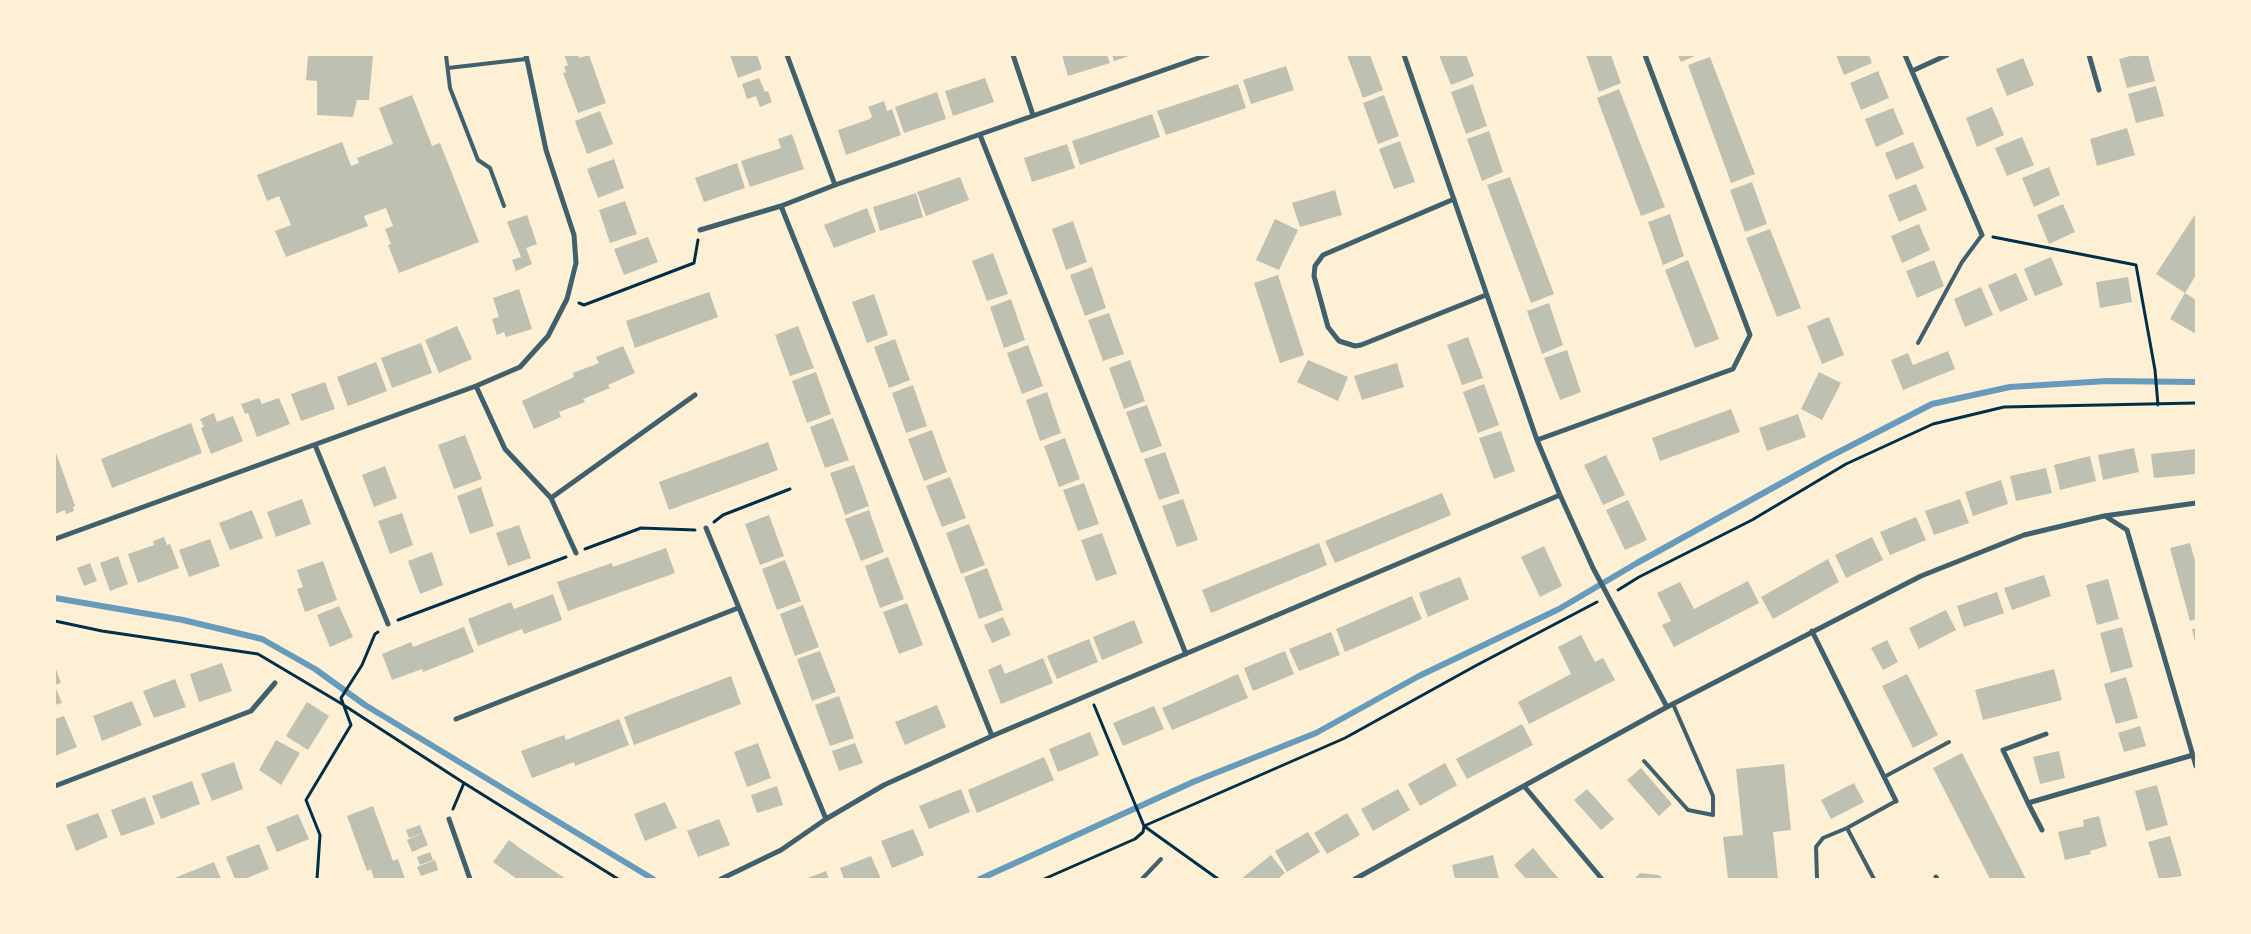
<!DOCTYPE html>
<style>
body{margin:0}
#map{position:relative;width:2251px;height:934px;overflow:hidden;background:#fdf0d5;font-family:Barlow,sans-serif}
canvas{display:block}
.frame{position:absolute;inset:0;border:56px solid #fdf0d5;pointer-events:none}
</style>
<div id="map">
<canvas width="2251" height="934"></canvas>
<div class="frame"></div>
</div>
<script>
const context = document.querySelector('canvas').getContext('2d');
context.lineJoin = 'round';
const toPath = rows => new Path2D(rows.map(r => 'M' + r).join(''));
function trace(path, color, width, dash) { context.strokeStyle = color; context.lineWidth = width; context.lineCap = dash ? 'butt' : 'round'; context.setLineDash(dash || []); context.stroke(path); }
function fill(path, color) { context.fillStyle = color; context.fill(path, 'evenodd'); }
trace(toPath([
 [55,598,183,620,262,639,315,669,365,705,653,879],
 [980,879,1193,782,1316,733,1419,676,1559,609,1637,563,1825,459,1932,404,2010,387,2107,381,2196,382]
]), '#669bbc', 6);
fill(toPath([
 [308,55,373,55,369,100,357,100,353,117,317,115,317,81,306,80],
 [564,55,578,55,579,58,589,55,606,103,578,113,563,73,566,72,564,67,568,65],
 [730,55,757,55,762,69,738,78],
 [1062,55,1107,55,1110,63,1068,76],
 [1112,55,1132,55,1114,61],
 [1347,55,1370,55,1383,90,1363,98],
 [1439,55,1466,55,1474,76,1451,85],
 [1586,55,1611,55,1621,83,1599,92],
 [1678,55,1697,55,1681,62],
 [1836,55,1869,55,1872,63,1844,75],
 [2134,55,2148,55,2155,81,2127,88,2119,59],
 [1710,57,1755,174,1731,183,1688,65],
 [2023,58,2034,85,2007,96,1996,69],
 [1286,66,1294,90,1251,104,1243,80],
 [1878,71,1889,98,1861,110,1850,83],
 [759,78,765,92,768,91,772,102,760,107,756,96,747,99,742,84],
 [985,78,994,102,953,116,945,91],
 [1238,84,1246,108,1166,135,1157,111],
 [1473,84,1487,126,1466,134,1451,92],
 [2156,86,2164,116,2136,123,2128,94],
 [1619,89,1665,207,1641,216,1597,98],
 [937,92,946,119,904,133,895,107],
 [412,95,432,146,440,143,479,242,399,273,388,245,391,244,385,229,393,226,386,208,364,216,368,226,286,257,275,231,291,225,279,196,267,201,257,175,342,142,351,166,359,163,357,158,393,144,379,108],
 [1384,95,1399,136,1378,144,1363,103],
 [884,101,887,111,892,109,901,135,846,155,838,130,870,119,872,116,868,107],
 [1992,107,2004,135,1977,147,1966,118],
 [1893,108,1904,134,1876,147,1865,119],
 [600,111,613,144,587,154,575,121],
 [1152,114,1160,137,1080,165,1072,141],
 [2127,128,2135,155,2097,166,2090,139],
 [1489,131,1503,172,1482,181,1467,139],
 [792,134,804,169,750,187,741,161,781,148,778,139],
 [2022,137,2034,165,2007,176,1995,148],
 [1400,141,1415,182,1394,189,1379,149],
 [1913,142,1924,168,1896,180,1885,153],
 [1067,144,1075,168,1032,182,1024,158],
 [614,159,624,188,598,198,587,169],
 [737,163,745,188,704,202,695,178],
 [2049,167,2060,195,2034,207,2022,178],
 [960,177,969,200,926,216,917,192],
 [1510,177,1554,294,1531,303,1487,185],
 [1752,182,1767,224,1745,232,1730,190],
 [1916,184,1927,210,1899,222,1888,195],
 [1335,190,1342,215,1300,227,1292,203],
 [916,193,923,217,880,231,873,207],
 [625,201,637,234,610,243,599,210],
 [2063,204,2075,232,2049,244,2037,215],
 [867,208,876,232,834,248,824,225],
 [2196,213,2196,275,2185,293,2156,274],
 [1670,214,1684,256,1663,265,1648,222],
 [527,215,537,244,526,248,532,264,516,271,512,260,521,257,507,222],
 [1275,219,1298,230,1279,270,1256,260],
 [1073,221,1087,262,1066,270,1052,229],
 [1919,224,1930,250,1902,263,1891,236],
 [1770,229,1801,308,1777,317,1746,238],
 [648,237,658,262,624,275,614,249],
 [993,253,1008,294,987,301,972,261],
 [2051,257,2063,285,2035,296,2024,269],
 [1688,260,1719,339,1695,348,1665,270],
 [1934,260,1944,286,1917,298,1906,271],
 [1092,267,1106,308,1085,316,1070,275],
 [2016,273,2028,300,2000,312,1988,285],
 [1278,275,1304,355,1280,363,1254,283],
 [2128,277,2132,302,2100,308,2096,282],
 [1981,287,1993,315,1965,327,1954,299],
 [519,289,532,329,506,337,504,332,497,335,492,319,499,317,493,298],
 [709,292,718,317,635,348,626,321],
 [2185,293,2196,300,2196,334,2170,319],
 [874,294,888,335,867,343,852,302],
 [1011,299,1025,340,1004,348,990,307],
 [1549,303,1563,345,1542,354,1527,311],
 [1109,313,1124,354,1103,361,1088,320],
 [1829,317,1844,355,1822,364,1807,326],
 [457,326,472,359,439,373,425,340],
 [798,326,814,368,790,376,775,335],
 [1468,337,1483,378,1462,385,1447,345],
 [895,339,910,380,889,388,874,347],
 [421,343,432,373,392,388,381,358],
 [1028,345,1043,386,1022,394,1007,353],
 [623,346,635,373,608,385,610,388,583,399,585,402,559,412,561,417,534,429,522,401,574,377,573,373,599,363,596,357],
 [1567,350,1581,392,1560,400,1544,358],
 [1948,351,1955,369,1903,390,1891,360,1908,353,1913,365],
 [1130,360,1145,401,1124,409,1109,368],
 [1308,360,1348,377,1338,401,1297,382],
 [376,362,387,391,348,406,337,377],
 [1397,363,1404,387,1362,400,1354,376],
 [816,372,831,414,807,423,792,381],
 [1819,372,1841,383,1822,420,1801,409],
 [325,382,335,409,301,421,291,394],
 [1484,384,1499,425,1478,433,1463,392],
 [913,385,927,426,906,433,892,393],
 [1047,392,1061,433,1040,441,1026,400],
 [259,398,262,404,279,398,290,424,257,437,248,413,245,414,241,404],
 [1147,405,1162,446,1141,453,1126,412],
 [1731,409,1740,432,1660,461,1652,438],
 [214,413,217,422,233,416,243,441,211,454,201,428,204,427,200,419],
 [1798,414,1806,437,1767,451,1759,428],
 [833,418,849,460,825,468,810,427],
 [191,423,202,453,112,488,101,459],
 [932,430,947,472,924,481,908,439],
 [1501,431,1515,471,1494,479,1479,438],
 [465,435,482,479,454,489,438,445],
 [1065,438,1080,479,1059,487,1044,446],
 [768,442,778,470,669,510,659,482],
 [2134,448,2139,472,2103,480,2098,455],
 [2196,449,2196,474,2154,478,2151,454],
 [55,450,75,506,73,507,74,511,66,514,65,510,55,514],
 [1165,452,1180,493,1159,500,1144,459],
 [1606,455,1625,495,1603,505,1584,465],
 [2090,456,2096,481,2060,490,2054,465],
 [854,465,869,506,845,515,830,473],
 [385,466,397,498,374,507,362,475],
 [2046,468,2052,493,2016,501,2010,476],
 [950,477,966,518,942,527,926,486],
 [2001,480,2008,504,1973,516,1965,492],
 [1084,483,1099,524,1078,531,1063,490],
 [481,487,494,526,470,534,457,496],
 [1442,493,1451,515,1335,563,1325,541],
 [302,499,311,524,276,537,267,512],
 [1183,499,1198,540,1177,547,1162,506],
 [1960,499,1969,523,1934,535,1925,511],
 [1628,500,1647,540,1625,550,1606,510],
 [252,510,263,538,230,550,219,523],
 [869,510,884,552,861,561,845,519],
 [402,513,413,545,390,554,378,521],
 [769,515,784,556,760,565,745,524],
 [1916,517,1926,540,1890,555,1880,532],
 [969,524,985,565,961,574,946,533],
 [519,525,531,558,508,566,496,533],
 [1102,533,1117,574,1096,581,1081,540],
 [164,537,167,545,170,544,179,568,138,583,128,554,154,545,153,541],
 [1872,537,1883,560,1846,578,1835,555],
 [210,539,220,566,189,577,179,550],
 [1319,543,1327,565,1211,613,1202,590],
 [2190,543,2196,564,2196,619,2190,621,2170,548],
 [1544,546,1562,586,1540,597,1521,557],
 [666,548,675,573,568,611,557,582,612,563,613,567],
 [432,552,443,585,420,594,408,561],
 [118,556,128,584,110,591,100,563],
 [888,557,904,599,880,608,865,566],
 [1828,559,1839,582,1773,619,1761,597],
 [785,560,801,601,777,610,762,569],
 [323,561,337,600,305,612,297,589,303,587,297,570],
 [90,563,97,581,84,586,77,568],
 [987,568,1003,610,979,619,964,577],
 [2044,575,2051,596,2012,610,2004,588],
 [1460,577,1469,599,1428,617,1419,593],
 [2108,579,2119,619,2097,625,2086,585],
 [1748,581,1759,603,1674,647,1662,625,1671,621,1657,593,1680,582,1694,609],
 [1997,592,2004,613,1964,627,1957,606],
 [553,594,562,620,524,634,522,629,478,646,468,619,511,602,514,609],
 [1412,596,1422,619,1345,652,1336,629],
 [907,603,923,645,899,654,883,612],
 [803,605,819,647,795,656,780,614],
 [339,606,353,637,330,647,317,615],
 [1946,610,1956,630,1919,649,1909,628],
 [1003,617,1011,635,992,643,984,625],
 [1134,620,1143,643,1102,660,1093,637],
 [464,627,474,652,423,672,422,669,392,680,382,654,411,642,413,647],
 [2122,627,2133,667,2111,673,2100,633],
 [2196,628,2196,642,2195,642,2192,629],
 [1331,632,1340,655,1299,671,1289,649],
 [1581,635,1595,662,1603,658,1615,680,1529,724,1518,702,1571,674,1558,647],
 [1089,639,1098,662,1057,679,1047,656],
 [1887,640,1898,662,1883,670,1871,648],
 [820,651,836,692,812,701,797,659],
 [1285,651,1294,674,1253,691,1244,668],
 [1043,658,1053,683,1001,704,988,670,1001,664,1005,674],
 [222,663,232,691,199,702,190,674],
 [55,666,61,683,55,685],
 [2054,669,2062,700,1983,720,1975,690],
 [1238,674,1248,698,1172,730,1162,708],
 [1907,674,1938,735,1913,748,1882,686],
 [731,676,741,704,634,745,624,717],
 [2126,677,2138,718,2116,724,2104,684],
 [175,679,186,707,154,718,143,691],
 [55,686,62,703,55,705],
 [839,696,854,738,830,746,815,705],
 [132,701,142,725,102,741,93,716],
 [307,702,329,716,308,750,286,736],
 [937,705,946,727,905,745,895,722],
 [1154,706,1164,729,1123,746,1113,723],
 [64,716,77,747,55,756,55,719],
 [619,719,629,745,575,766,574,762,532,778,521,751,564,735,566,740],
 [1522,724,1533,745,1467,779,1456,759],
 [2140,726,2146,746,2124,752,2118,733],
 [1090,732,1099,755,1058,772,1049,749],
 [276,740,300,753,281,785,259,770],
 [758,743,771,778,747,787,734,752],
 [855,743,863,763,839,771,832,751],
 [2059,751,2065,778,2040,784,2033,757],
 [1962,753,2026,879,1990,879,1933,768],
 [1044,757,1054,780,977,813,968,790],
 [234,762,243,789,212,801,201,774],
 [1445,763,1457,785,1420,806,1408,784],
 [1784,764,1791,830,1773,832,1778,879,1728,879,1723,837,1743,835,1736,769],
 [1641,768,1672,804,1659,816,1627,780],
 [192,781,200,804,161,819,152,796],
 [1854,783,1864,802,1831,819,1821,800],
 [2157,785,2168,825,2146,831,2135,791],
 [777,786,783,805,757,813,751,795],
 [961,789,970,812,929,829,919,806],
 [1398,789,1410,810,1373,831,1361,809],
 [1587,789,1614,819,1601,830,1574,800],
 [145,797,155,824,121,836,111,810],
 [665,802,677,828,645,841,634,814],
 [373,806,393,861,398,859,405,879,374,879,371,869,367,871,347,816],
 [98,813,108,837,76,851,66,825],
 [1347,813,1360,835,1327,854,1314,833],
 [298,814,309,839,277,852,266,827],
 [2099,816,2107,846,2090,851,2091,854,2065,860,2058,832,2084,826,2083,820],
 [719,819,730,845,698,857,687,831],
 [420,825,423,833,409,838,406,830],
 [913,829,924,855,892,868,881,841],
 [1308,832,1320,852,1287,872,1275,851],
 [423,833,428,845,412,852,407,840],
 [2170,836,2182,876,2159,879,2148,842],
 [509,840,521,849,566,879,517,879,493,862],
 [259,844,269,869,245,879,235,879,226,857],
 [1533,848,1547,865,1559,879,1526,879,1514,865],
 [430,852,433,860,420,865,417,857],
 [1271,855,1285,873,1278,879,1241,879],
 [1493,855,1499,879,1455,879,1452,865],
 [871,856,881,879,844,879,840,868],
 [435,860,438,870,421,876,417,867],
 [214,862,221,879,172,879,197,869],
 [826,871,829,879,805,879],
 [1640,873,1659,875,1663,879,1634,879]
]), '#bec0b2');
trace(toPath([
 [1993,237,2136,265,2155,370,2158,405],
 [579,303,584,305,694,263,698,240],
 [714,522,723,515,790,489],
 [585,549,641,528,695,530],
 [1618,590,1639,577,1752,520,1846,464,1933,424,2004,407,2196,403],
 [398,620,566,557],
 [55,621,102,631,258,654,342,704,464,783,618,879],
 [1094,705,1144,826,1218,879],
 [453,809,464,783],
 [317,879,320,835,306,800,351,725,341,698,362,665,375,634,378,632],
 [1044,879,1135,839,1143,832,1144,826,1345,738,1477,665,1597,602]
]), '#003049', 3);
trace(toPath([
 [446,55,450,88,478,160,490,168,504,206],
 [448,68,526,59],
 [1918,343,1962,262,1982,235],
 [1644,761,1688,810,1713,815,1713,796,1673,704],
 [1884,777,1949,742],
 [1142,879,1161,859],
 [1817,879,1816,847,1823,838,1847,828],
 [1874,879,1847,828,1896,801]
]), '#3f606c', 4);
trace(toPath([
 [787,55,835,185],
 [1013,55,1033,115],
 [1404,55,1537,440,1560,495,1593,568,1667,707],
 [1905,55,1982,235],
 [2089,55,2099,90],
 [1912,71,1947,55],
 [980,135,1186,654],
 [1454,199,1323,255,1315,266,1314,276,1328,327,1339,341,1355,346,1361,345,1486,295],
 [781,206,992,736],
 [700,230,781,206,835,185,1207,55],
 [476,386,505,449,551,498,576,553],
 [1537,440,1733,369,1750,335,1645,55],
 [315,445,388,624],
 [551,498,695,395],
 [2105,516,2127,530,2196,766],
 [706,528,826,819],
 [55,539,476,386,520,367,548,336,567,299,576,263,574,235,546,150,526,55],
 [1812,631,1896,801],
 [456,719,738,608],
 [2046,734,2003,750,2028,803,2193,755],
 [55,786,251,711,275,683],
 [1524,786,1602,879],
 [2028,803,2042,830],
 [449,819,470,879],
 [1936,877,1937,879],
 [721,879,781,850,826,819,884,785,992,736,1560,495],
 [1355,879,1667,707,1921,576,2024,535,2104,516,2196,503]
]), '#3f606c', 5);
</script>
